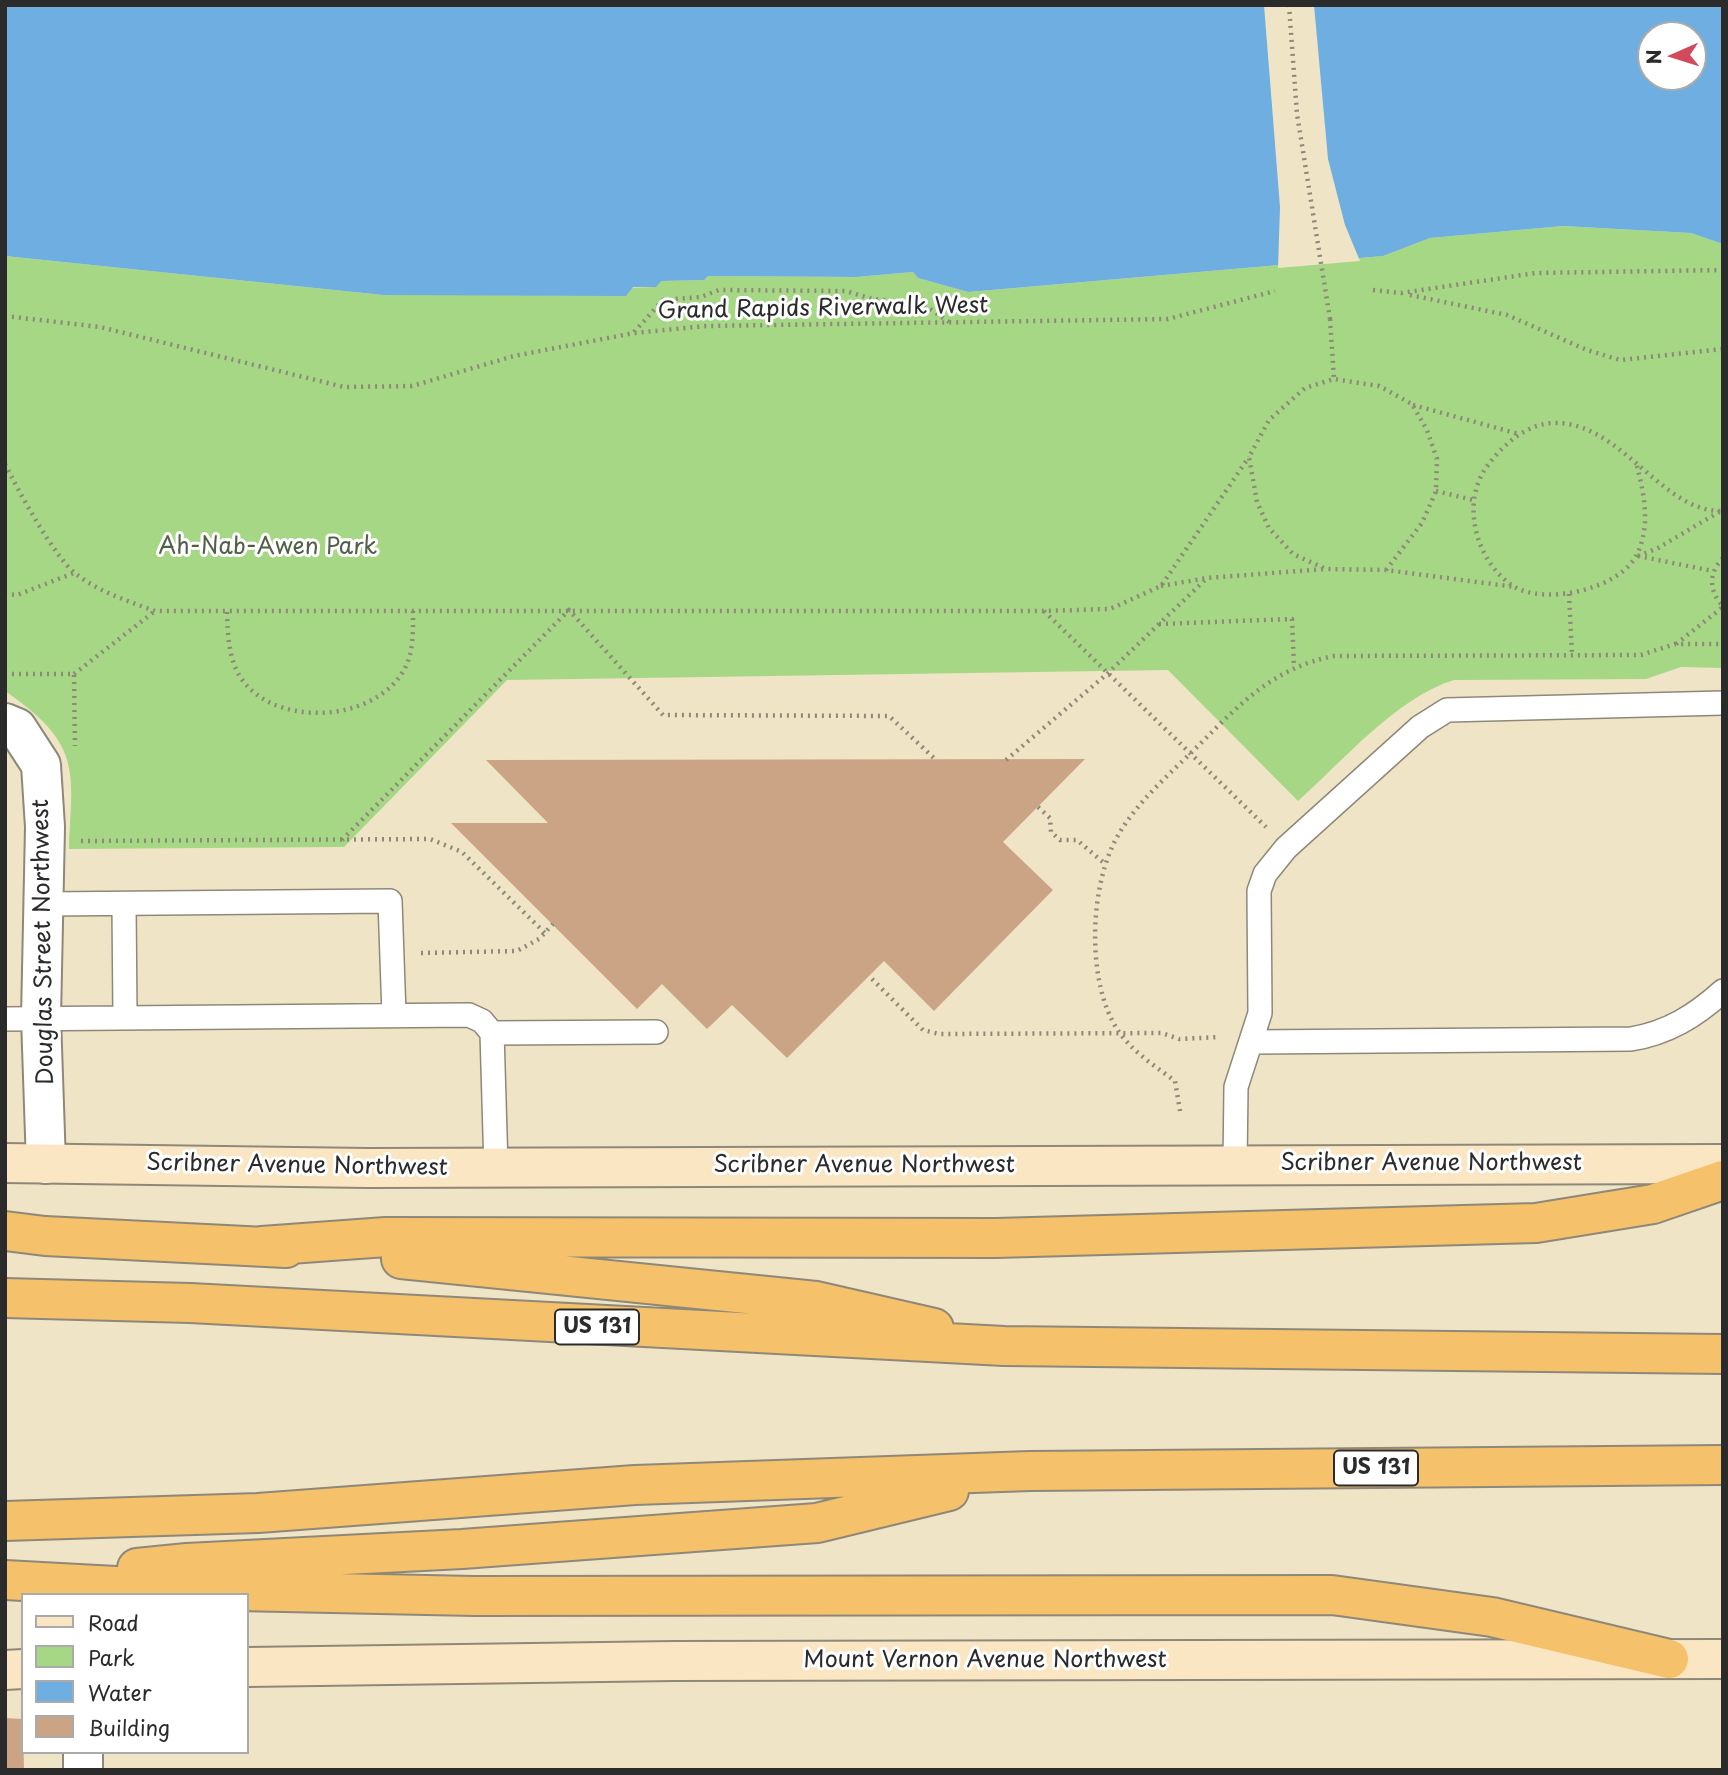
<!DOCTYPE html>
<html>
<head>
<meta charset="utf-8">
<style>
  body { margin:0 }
  #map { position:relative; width:1728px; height:1775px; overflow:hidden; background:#f0e4c7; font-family:"Playpen Sans",sans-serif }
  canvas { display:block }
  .frame { position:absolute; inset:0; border:7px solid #2b2b2b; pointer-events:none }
  .legend { position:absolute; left:21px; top:1593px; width:228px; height:161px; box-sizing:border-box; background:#fff; border:2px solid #aaa; margin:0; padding:9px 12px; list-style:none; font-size:21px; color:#2b2b2b }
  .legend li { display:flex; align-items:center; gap:14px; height:35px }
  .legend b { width:35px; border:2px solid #aaa }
  .north { position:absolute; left:1637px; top:21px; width:70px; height:70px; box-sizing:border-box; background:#fff; border:2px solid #aaa; border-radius:50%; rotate:267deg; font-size:19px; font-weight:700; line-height:28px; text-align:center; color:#2b2b2b }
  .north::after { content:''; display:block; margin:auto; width:24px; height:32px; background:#d1495b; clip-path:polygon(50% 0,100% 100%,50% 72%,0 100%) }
</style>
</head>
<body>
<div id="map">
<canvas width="1728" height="1775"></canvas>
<div class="frame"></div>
<ul class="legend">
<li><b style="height:9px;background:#fbe6c4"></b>Road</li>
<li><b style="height:19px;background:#a5d785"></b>Park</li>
<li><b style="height:19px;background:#6eaee1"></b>Water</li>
<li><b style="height:19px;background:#caa485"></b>Building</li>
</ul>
<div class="north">N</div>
</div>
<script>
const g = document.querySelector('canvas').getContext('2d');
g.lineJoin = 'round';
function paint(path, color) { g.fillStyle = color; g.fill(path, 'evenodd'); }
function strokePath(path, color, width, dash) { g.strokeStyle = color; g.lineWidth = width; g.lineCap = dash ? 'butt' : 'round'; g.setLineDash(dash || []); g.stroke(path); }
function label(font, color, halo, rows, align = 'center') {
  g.font = font + ' "Playpen Sans",sans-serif'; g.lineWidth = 6; g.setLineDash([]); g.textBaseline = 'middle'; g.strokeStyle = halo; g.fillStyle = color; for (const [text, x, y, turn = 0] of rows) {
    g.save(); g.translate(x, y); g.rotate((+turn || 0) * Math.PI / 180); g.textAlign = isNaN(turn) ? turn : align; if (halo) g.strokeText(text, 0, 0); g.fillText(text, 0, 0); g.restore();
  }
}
paint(new Path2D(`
  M 1563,226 L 1691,233 L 1723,244 L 1723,668 L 1681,667 L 1646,679 L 1454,680 C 1396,698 1344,760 1298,801 L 1168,670 L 507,680 L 344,847 L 69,849 C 69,824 74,793 69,768 C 63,733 32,710 5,691 L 5,256 L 383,295 L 655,287 L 660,281 L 703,280 L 708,276 L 856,277 L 913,272 L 918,278 L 968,292 L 1383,256 L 1430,238 Z`), '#a5d785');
paint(new Path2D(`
  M 5,5 L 1723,5 L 1723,244 L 1691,233 L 1563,226 L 1430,238 L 1383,256 L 968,292 L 918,278 L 913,272 L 856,277 L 708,276 L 704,280 L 661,281 L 656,287 L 633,287 L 626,296 L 383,295 L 5,256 ZM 1651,35 L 1693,35 L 1693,77 L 1651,77 Z`), '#6eaee1');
paint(new Path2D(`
  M 1264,5 L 1314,5 L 1328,159 L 1345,225 L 1360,261 L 1278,268 L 1280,207 Z`), '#f0e4c7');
paint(new Path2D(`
  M 1085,759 L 1003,842 L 1053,890 L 934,1011 L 884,961 L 787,1058 L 732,1005 L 707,1029 L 662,984 L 637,1009 L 451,823 L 548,823 L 486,760 Z
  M 5,1718 L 23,1719 L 24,1770 L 5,1770 Z`), '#caa485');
const lane = new Path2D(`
  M 46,904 L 390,901 L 394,1015
  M 124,904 L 125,1017
  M 5,1019 L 469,1015 L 482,1021 L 492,1033 L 496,1168
  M 492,1033 L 656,1032
  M 1252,1042 L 1631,1039 C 1668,1033 1695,1016 1723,991
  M 1235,1165 L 1236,1087 L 1260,1013 L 1259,891 L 1265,874 L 1286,848 L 1420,727 L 1447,710 L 1723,703`);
const street = new Path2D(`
  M 5,723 L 17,728 L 41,765 L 45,827 L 41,1018 L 46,1164
  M 83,1752 L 83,1770`);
const secondary = new Path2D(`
  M 5,1163 L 368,1168 L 1723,1164
  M 247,1667 L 674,1661 L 1723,1659
  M 5,1670 L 23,1669`);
const highway = new Path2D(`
  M 5,1231 L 45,1236 L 286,1248
  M 262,1246 L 386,1237 L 996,1238 L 1536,1223 L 1653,1204 L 1723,1180
  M 401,1259 L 816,1301 L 934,1328
  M 5,1298 L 190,1303 L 1004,1346 L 1723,1354
  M 5,1521 L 258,1513 L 635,1485 L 1030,1471 L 1723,1465
  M 137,1568 L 187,1563 L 462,1549 L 817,1523 L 949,1491
  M 5,1580 L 189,1590 L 474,1596 L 1332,1595 L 1492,1617 L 1669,1659`);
strokePath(lane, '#8e8879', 26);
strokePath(street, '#8e8879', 42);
strokePath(secondary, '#8e8879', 42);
strokePath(highway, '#8e8879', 42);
strokePath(new Path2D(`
  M 1373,290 L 1401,293 L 1536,273 L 1723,270
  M 1410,295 L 1507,315 L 1587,350 L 1620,360 L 1723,349
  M 5,316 L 100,327 L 344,387 L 412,386 L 514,356 L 634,333 L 706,326 L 1168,319 L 1275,291
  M 1330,319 L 1334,379
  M 634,332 L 663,300 L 701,297 L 719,290 L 846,291 L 872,299 L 921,303 L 949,322
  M 1413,405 L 1519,434
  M 5,464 C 18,490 54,557 76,574 C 99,592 128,601 155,611 L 1043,611 L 1110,609 L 1161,586 L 1249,457
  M 1637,466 C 1644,494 1651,526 1637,554 C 1621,589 1545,606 1513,586 C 1475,561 1460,501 1488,465 C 1503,445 1526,424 1553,423 C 1622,421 1661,513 1723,511
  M 1436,491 L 1473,500
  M 1638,556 L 1658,548 L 1719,512
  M 1638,556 L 1713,571
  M 1723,558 C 1708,573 1709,592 1723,606
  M 1386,570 L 1422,523 L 1436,491 L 1437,459 L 1427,430 L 1412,404 L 1379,386 L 1334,379 L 1305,388 L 1269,420 L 1249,457 L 1257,502 L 1269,528 L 1293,554 L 1326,569 L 1386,570 L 1515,587
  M 1161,586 L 1207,578 L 1325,569
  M 5,594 L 17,595 L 74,573
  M 1569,594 L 1572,655
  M 1044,611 L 1266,827
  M 227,612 C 228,634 228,655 239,675 C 271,729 376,724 405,668 C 414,651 413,629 413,610
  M 1159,624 L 1292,619 L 1294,666
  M 1676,644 L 1723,607
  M 5,674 L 74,674 L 75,746
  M 74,674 L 155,611
  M 1006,760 L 1107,674 L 1207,578
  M 1038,807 L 1050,818 L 1051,832 L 1060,840 L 1077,840 L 1104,863
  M 342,840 L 569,610 L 663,715 L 889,716 L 936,760
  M 81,841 L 430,839 L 462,852 L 545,933
  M 421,953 L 517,951 L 539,939 L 553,924
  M 872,979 L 923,1030 L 939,1034 L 1162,1033 L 1179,1039 L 1219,1037
  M 1180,1111 L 1175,1081 C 1155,1066 1134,1053 1119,1032 C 1085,983 1089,881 1120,832 C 1140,799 1172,772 1199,745 C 1241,703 1273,668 1334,656 L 1641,655 L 1675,644 L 1723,644`), '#8e8879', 4.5, [2, 5]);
strokePath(lane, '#fff', 23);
strokePath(street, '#fff', 38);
strokePath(secondary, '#fbe6c4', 38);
strokePath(highway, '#f5c16b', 38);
strokePath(new Path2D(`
  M 1289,5 L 1297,114 L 1330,319`), '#8e8879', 4.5, [2, 5]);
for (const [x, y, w] of [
  [597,1327,84],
  [1376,1468,84]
]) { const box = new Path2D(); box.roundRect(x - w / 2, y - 17.5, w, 35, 5); g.fillStyle = '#fff'; g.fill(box); strokePath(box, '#2b2b2b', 2); }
label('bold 21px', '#2b2b2b', null, [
  ["US 131",597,1327],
  ["US 131",1376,1468]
]);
label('23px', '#2b2b2b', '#fff', [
  ["Grand Rapids Riverwalk West",823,309,-1],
  ["Douglas Street Northwest",44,942,-91],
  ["Scribner Avenue Northwest",1431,1164],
  ["Scribner Avenue Northwest",297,1166,1],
  ["Scribner Avenue Northwest",864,1166],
  ["Mount Vernon Avenue Northwest",985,1661]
]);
label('23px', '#505f46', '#fff', [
  ["Ah-Nab-Awen Park",268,548]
]);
</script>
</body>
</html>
